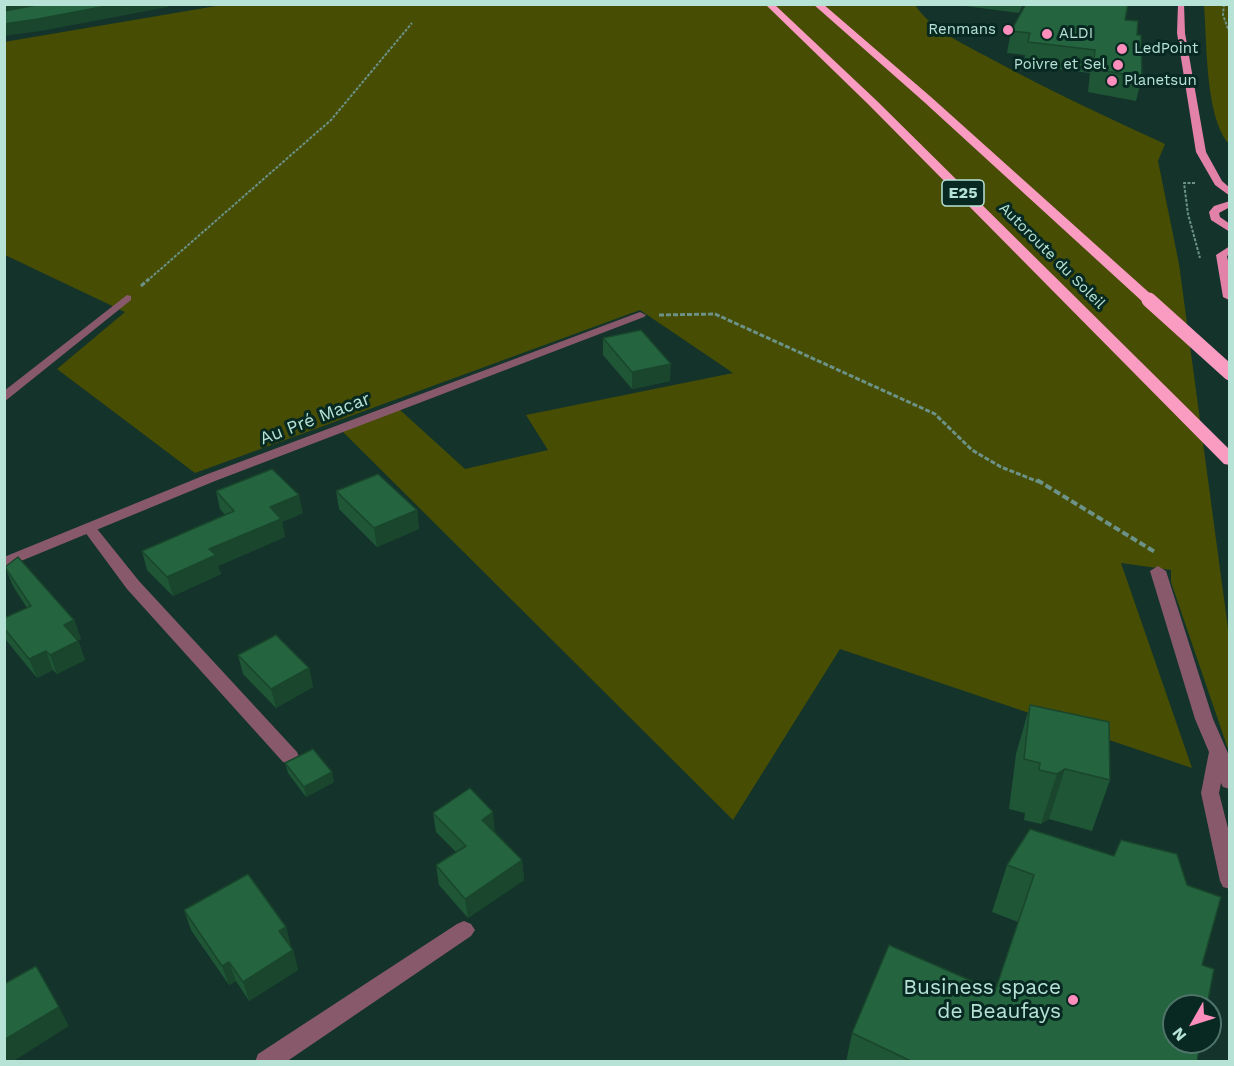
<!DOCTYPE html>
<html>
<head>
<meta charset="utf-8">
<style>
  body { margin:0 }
  #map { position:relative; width:1234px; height:1066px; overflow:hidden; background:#14332b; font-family:"Work Sans",sans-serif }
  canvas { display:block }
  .frame { position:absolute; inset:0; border:6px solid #b7e3d6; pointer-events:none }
  .north { position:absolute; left:1162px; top:994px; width:60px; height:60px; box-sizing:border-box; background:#082921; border:2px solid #4e7369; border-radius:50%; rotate:231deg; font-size:16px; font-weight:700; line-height:24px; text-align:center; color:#b7e3d6 }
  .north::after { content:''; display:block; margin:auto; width:21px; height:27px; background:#fe8ebc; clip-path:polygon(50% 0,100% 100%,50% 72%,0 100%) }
</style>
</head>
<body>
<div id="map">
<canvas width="1234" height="1066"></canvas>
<div class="frame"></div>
<div class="north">N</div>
</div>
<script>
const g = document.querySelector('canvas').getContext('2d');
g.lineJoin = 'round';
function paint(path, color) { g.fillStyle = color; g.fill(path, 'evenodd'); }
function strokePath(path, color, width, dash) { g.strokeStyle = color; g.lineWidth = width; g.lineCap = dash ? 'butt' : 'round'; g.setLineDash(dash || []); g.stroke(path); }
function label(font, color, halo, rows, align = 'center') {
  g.font = font + ' "Work Sans",sans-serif'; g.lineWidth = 6; g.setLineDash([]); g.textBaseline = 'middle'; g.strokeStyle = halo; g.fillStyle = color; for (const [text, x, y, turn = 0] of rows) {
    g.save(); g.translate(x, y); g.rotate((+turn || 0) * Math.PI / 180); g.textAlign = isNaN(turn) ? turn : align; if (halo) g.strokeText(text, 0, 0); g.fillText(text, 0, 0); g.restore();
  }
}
paint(new Path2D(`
  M 228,4 L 915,5 C 932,31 970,47 997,62 C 1052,92 1109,118 1165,144 L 1158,161 L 1179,264 L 1229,636 L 1229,752 L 1171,582 L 1171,570 L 1121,563 L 1192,768 L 840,649 L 733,820 L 342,431 L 399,409 L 465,469 L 548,450 L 526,415 L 733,373 L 640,310 L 195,473 L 57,369 L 125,312 L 5,255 L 4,42 Z
  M 1204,5 L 1229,5 L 1229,144 C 1205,117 1207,41 1204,5 Z`), '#474d03');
strokePath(new Path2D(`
  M 1224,4 L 1223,15 L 1230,34
  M 1195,183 L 1184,183 L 1188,214 L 1200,258
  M 147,281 L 331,120 L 412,23`), '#6c9287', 2, [3, 1.5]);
strokePath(new Path2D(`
  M 141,286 L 149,279
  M 659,315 L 715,314 L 935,414 L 972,450 L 1001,467 L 1039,482`), '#6c9287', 3, [5, 2]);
strokePath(new Path2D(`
  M 1037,480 L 1155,552`), '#6c9287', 4, [7, 3]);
paint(new Path2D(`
  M 89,523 L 94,525 L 139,581 L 297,752 L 299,757 L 297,762 L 290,764 L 283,762 L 127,589 L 82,528 Z
  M 464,921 L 471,924 L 475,930 L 471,936 L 286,1062 L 255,1062 L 258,1054 L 457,924 Z`), '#88596b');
paint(new Path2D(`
  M 127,295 L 131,296 L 131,300 L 4,402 L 4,391 Z
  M 640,312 L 646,315 L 644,317 L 215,481 L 4,568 L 4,557 L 205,475 Z
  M 1158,566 L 1166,571 L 1213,719 L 1230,758 L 1230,789 L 1223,787 L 1221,783 L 1219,793 L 1230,836 L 1230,889 L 1223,887 L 1220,881 L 1201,793 L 1209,752 L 1195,719 L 1150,571 Z`), '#88596b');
paint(new Path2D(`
  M 1178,4 L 1184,4 L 1185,33 L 1206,152 L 1222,181 L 1230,188 L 1230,196 L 1215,185 L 1196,152 L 1177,33 Z
  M 1230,201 L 1230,207 L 1219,213 L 1220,217 L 1230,224 L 1230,232 L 1211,220 L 1209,212 L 1214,206 Z
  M 1230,246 L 1230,254 L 1227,256 L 1230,271 L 1229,300 L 1223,297 L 1216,255 Z`), '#e382a9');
paint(new Path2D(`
  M 765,4 L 774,4 L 877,101 L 1230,450 L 1230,465 L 1224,464 L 869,105 Z
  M 813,4 L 823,4 L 931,97 L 1154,297 L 1156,300 L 1154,303 L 1144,303 L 923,101 Z`), '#fa9cc1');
strokePath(new Path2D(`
  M 1149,300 L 1230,373`), '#fa9cc1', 15);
paint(new Path2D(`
  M 950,4 L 1023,4 L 1019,13 Z
  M 1075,5 L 1125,20 L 1137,35 L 1142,77 L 1136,101 L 1088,92 L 1090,73 L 1023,65 L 1025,55 L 1007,53 L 1011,31 Z
  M 603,338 L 670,381 L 632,389 L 603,355 Z
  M 216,491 L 303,513 L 282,522 L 285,537 L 218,566 L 221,574 L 173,596 L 147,570 L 142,551 L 225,515 L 220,509 Z
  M 336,491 L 417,510 L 419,529 L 377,547 L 339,509 Z
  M 5,567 L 74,620 L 81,639 L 78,640 L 85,660 L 57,674 L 53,670 L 37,678 L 6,640 L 4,635 L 4,618 L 27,608 L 13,586 Z
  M 238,655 L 309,668 L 313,687 L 276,708 L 243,674 Z
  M 1030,705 L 1110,780 L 1092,831 L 1049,819 L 1041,824 L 1024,820 L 1025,813 L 1009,809 L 1016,754 Z
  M 285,763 L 334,782 L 306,797 L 288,773 Z
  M 433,813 L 495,832 L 522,860 L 524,880 L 468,918 L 439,885 L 436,865 L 456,852 L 436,832 Z
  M 1030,829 L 1202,965 L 1197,1062 L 846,1062 L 852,1033 L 995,991 L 1018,922 L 992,912 L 1007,865 Z
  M 184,910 L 286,927 L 291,947 L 290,947 L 293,950 L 298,970 L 249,1001 L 236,981 L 229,985 L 191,930 Z`), '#1f5636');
paint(new Path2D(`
  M 4,4 L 63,4 L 4,15 Z
  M 117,4 L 172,4 L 168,5 L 168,7 L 41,31 L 4,36 L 4,24 Z
  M 671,364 L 670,381 L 632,389 L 632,372 Z
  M 299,495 L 303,513 L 282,522 L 285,537 L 218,566 L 221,574 L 173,596 L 167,577 L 270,507 Z
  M 417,510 L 419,529 L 377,547 L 374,528 Z
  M 74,620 L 81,639 L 71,644 L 64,625 Z
  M 78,641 L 85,660 L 57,674 L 50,655 Z
  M 46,651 L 53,670 L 37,678 L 29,659 Z
  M 309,668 L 313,687 L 276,708 L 271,689 Z
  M 1065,769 L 1049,819 L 1041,824 L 1057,774 Z
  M 332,772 L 334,782 L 306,797 L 304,787 Z
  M 493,812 L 495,832 L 482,820 Z
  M 522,860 L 524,880 L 468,918 L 465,899 Z
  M 286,927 L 291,947 L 284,951 L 279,931 Z
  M 293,950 L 298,970 L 249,1001 L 243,982 Z
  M 229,962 L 236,981 L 229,985 L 222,966 Z
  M 59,1007 L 69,1026 L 12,1062 L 4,1062 L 4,1040 Z`), '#19462c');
const building = new Path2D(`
  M 42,4 L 117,4 L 38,19 L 4,24 L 4,11 Z
  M 1026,4 L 1075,5 L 1076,4 L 1128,4 L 1125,20 L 1138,21 L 1137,35 L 1141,35 L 1142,77 L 1093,69 L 1095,50 L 1028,42 L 1030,33 L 1011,31 Z
  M 641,330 L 671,364 L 632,372 L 603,338 Z
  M 272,469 L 299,495 L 270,507 L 281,519 L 209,549 L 216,555 L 167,577 L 142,551 L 234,511 L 216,491 Z
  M 378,474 L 417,510 L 374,528 L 336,491 Z
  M 18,557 L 74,620 L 64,625 L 78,641 L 50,655 L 46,651 L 29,659 L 4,628 L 4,618 L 31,606 L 5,567 Z
  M 276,635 L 309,668 L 271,689 L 238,655 Z
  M 1030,705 L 1109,722 L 1110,780 L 1065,769 L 1057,774 L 1039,770 L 1040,763 L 1024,759 Z
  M 313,749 L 332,772 L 304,787 L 285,763 Z
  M 470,788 L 493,812 L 482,820 L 522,860 L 465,899 L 436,865 L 466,846 L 433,813 Z
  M 1030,829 L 1114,856 L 1121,840 L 1177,854 L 1187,885 L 1221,897 L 1202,965 L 1214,969 L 1207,1006 L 1174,1006 L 1174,1042 L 1200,1042 L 1197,1062 L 913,1062 L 852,1033 L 889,945 L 995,991 L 1034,875 L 1007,865 Z
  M 248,874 L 286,927 L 279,931 L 293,950 L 243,982 L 229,962 L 222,966 L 184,910 Z
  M 36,966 L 59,1007 L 4,1040 L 4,984 Z`);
paint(building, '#24643f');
strokePath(building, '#19462c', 1.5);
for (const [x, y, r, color] of [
  [1008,30,6,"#fe8ebc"],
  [1047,34,6,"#fe8ebc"],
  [1122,49,6,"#fe8ebc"],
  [1118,65,6,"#fe8ebc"],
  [1112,81,6,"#fe8ebc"],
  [1073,1000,6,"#fe8ebc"]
]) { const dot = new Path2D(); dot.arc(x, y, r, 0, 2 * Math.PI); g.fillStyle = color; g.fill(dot); strokePath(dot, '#082921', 2); }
label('15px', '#b7e3d6', '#082921', [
  ["Renmans",996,30,"right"],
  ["ALDI",1059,34],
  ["LedPoint",1134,49],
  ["Poivre et Sel",1106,65,"right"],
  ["Planetsun",1124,81]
], 'left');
label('15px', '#b7e3d6', '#082921', [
  ["Autoroute du Soleil",1052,256,45]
]);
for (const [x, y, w] of [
  [963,193,42]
]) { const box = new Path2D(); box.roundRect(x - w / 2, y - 13, w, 26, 4.5); g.fillStyle = '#082921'; g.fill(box); strokePath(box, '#b7e3d6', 1.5); }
label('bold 16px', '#b7e3d6', null, [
  ["E25",963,193]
]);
label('18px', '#b7e3d6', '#082921', [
  ["Au Pré Macar",315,419,-21]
]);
label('21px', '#b7e3d6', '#082921', [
  ["Business space",1061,988],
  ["de Beaufays",1061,1012]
], 'right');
</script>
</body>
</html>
